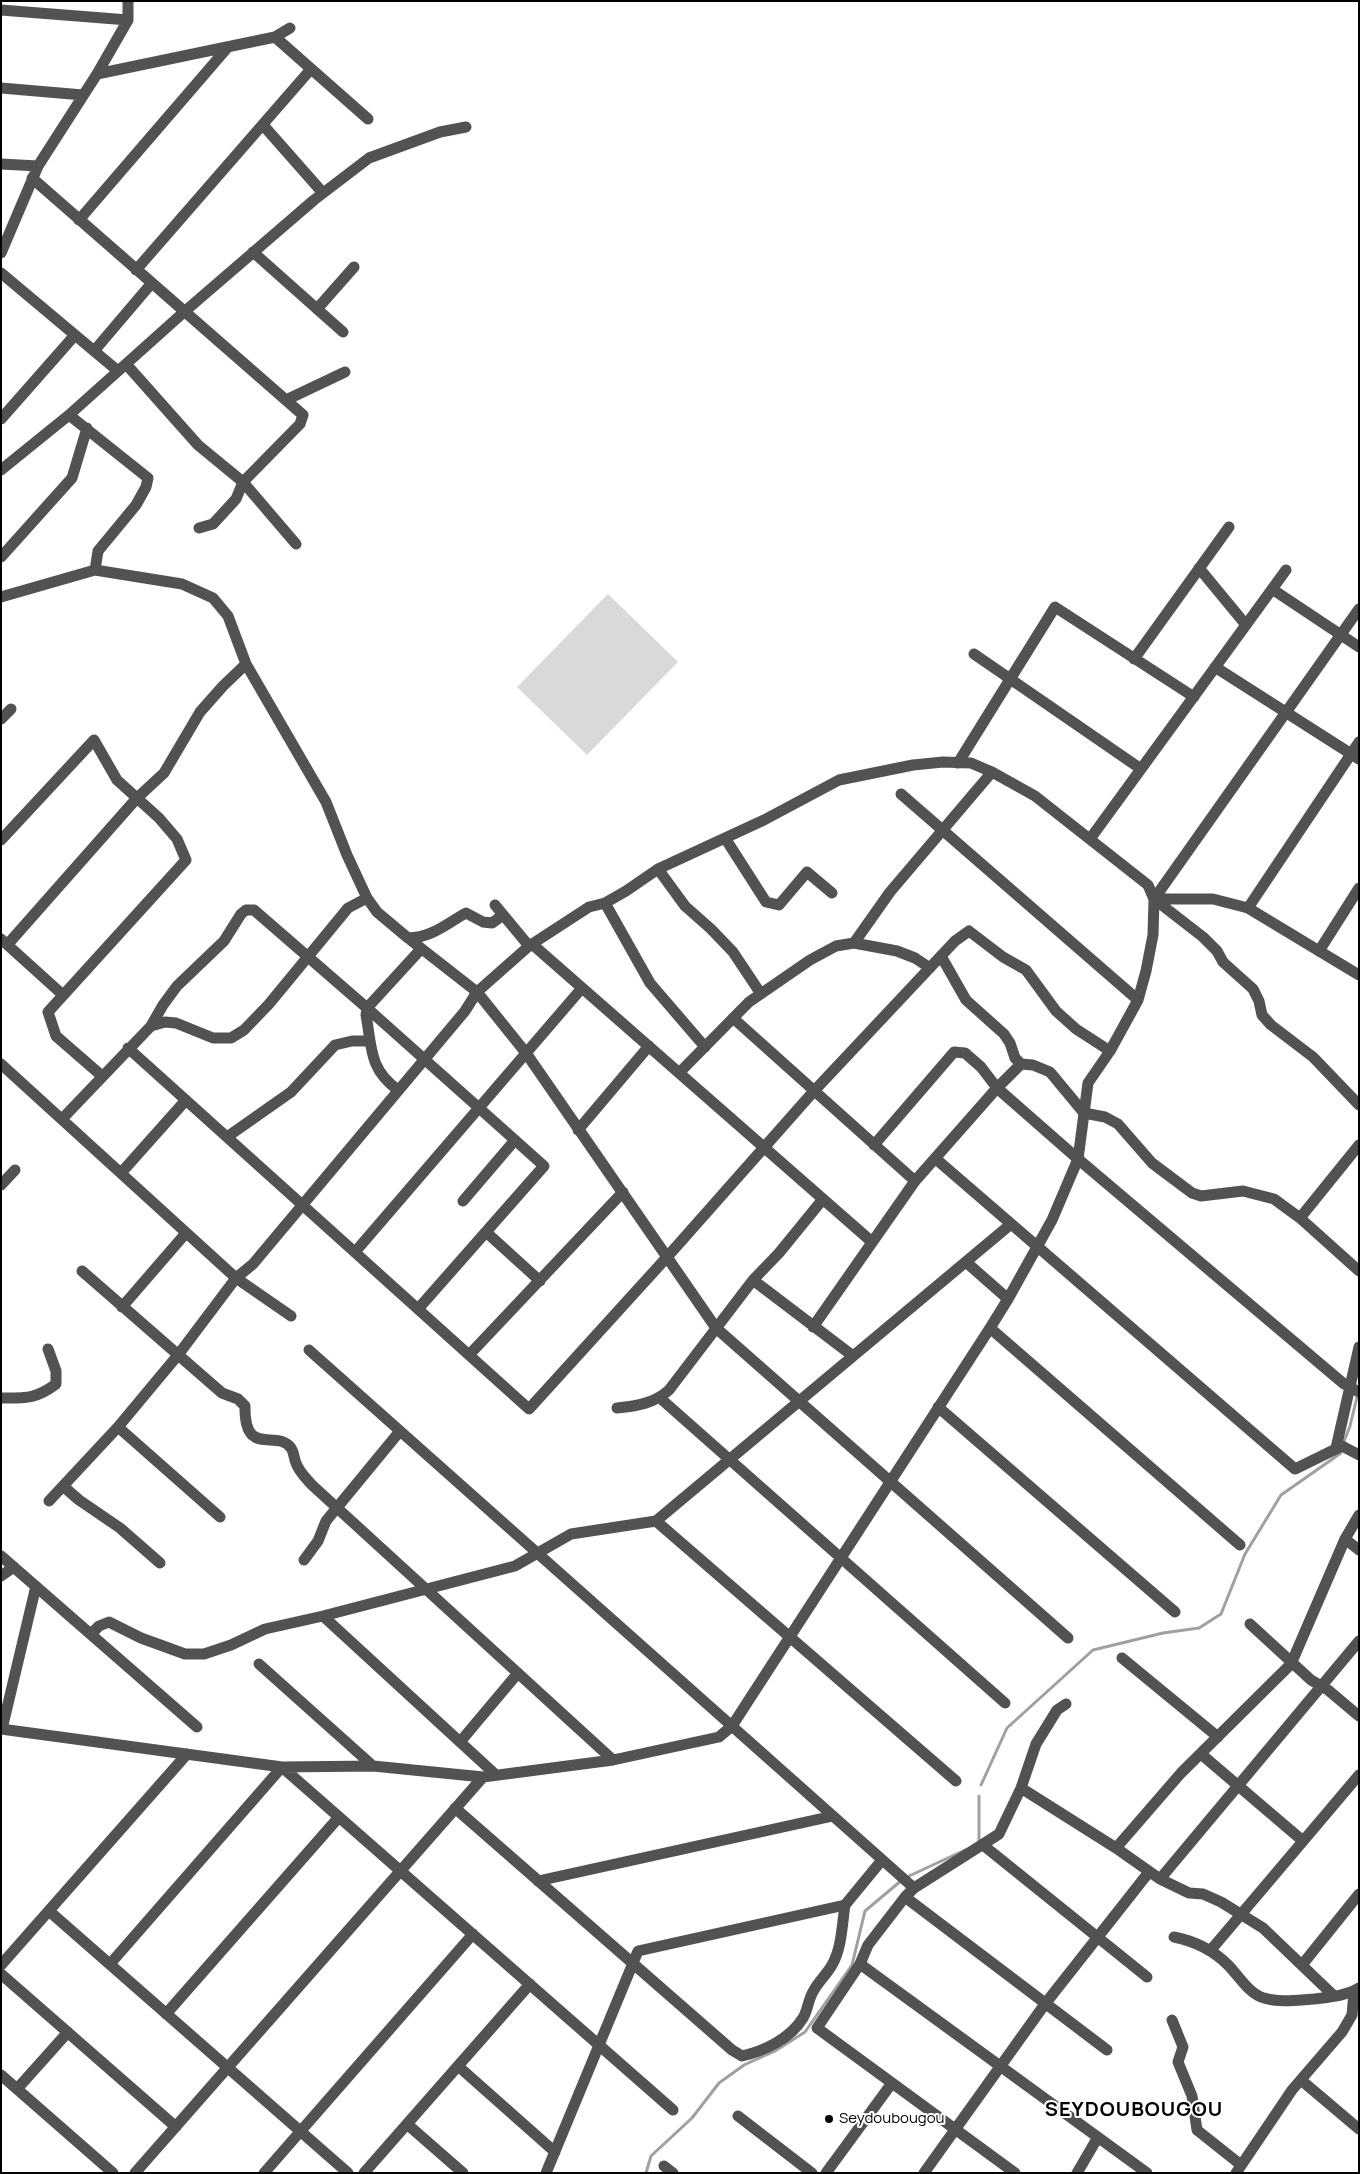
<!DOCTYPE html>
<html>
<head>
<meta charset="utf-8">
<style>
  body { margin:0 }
  #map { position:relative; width:1360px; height:2174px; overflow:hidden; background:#fff; font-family:Manrope,sans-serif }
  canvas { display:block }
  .frame { position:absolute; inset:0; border:2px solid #000; pointer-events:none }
</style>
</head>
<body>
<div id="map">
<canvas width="1360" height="2174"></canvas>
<div class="frame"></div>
</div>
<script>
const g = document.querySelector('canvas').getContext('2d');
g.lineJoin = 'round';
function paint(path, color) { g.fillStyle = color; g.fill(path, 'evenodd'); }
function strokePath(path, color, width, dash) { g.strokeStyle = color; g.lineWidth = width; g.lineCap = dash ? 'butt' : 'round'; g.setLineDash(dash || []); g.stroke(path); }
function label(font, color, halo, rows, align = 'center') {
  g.font = font + ' Manrope,sans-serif'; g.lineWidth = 4; g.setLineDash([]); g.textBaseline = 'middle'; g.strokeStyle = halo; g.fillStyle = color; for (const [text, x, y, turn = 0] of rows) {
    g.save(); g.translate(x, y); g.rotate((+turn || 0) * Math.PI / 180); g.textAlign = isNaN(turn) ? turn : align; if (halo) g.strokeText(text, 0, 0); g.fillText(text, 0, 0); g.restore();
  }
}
paint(new Path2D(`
  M 608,594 L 678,662 L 587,755 L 517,687 Z`), '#d9d9d9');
strokePath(new Path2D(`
  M 1343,1444 L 1350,1426 L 1358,1393
  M 981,1785 L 1007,1728 L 1093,1650 L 1163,1633 L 1199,1628 L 1221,1614 L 1245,1554 L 1281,1495 L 1341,1453
  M 979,1796 L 979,1843
  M 907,1877 L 965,1850
  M 646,2173 L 651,2156 L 692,2118 L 719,2083 L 744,2065 L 775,2051 L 805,2032 L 852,1965 L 865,1911 L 902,1880`), '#a0a0a0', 3);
strokePath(new Path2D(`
  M 1,10 L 128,20
  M 275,37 L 368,119
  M 97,74 L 275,37 L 290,28
  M 1,88 L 83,95
  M 263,125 L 323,193
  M 1,164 L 38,166
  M 32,178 L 303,415 L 300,424 L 243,482 L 236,499 L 213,524 L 199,528
  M 79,220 L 228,47
  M 253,252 L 343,332
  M 1,253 L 38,166 L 97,74 L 128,20 L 128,1
  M 136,270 L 311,69
  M 1,273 L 118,371
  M 317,309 L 354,267
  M 94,351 L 151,284
  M 126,364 L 198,445 L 243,482 L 296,544
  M 286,400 L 345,372
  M 69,415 L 148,478 L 146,487 L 136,505 L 98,551 L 95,570
  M 1,419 L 75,335
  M 1,470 L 69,415 L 184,312 L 314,200 L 369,158 L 440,132 L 466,127
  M 1,557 L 72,478 L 87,428
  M 1199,568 L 1246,625
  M 1272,589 L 1359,647
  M 1,597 L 95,570 L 182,584 L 213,598 L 228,616 L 246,664 L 326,802 L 347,855 L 367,898 L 377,912 L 408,938 L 477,992 L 526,1053 L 716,1328 L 1068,1638
  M 974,654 L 1141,769
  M 1134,659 L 1229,527
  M 1215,667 L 1359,759
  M 1,719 L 11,709
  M 958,763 L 1055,607 L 1194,697
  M 901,794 L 1138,1000
  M 725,838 L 766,902 L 779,905 L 807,872 L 832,893
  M 1090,839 L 1286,570
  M 1,840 L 94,740 L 117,780 L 159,818 L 177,839 L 186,860 L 48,1012 L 56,1036 L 102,1076
  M 658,869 L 685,906 L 711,929 L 733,952 L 761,994
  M 1154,899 L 1359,609
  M 1154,899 L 1203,937 L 1217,951 L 1223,962 L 1253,989 L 1259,1001 L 1262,1015 L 1271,1025 L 1313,1057 L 1359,1105
  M 1154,899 L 1213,899 L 1248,908 L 1359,975
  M 605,903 L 650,983 L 705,1047
  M 495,905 L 529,946
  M 1248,908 L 1359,742
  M 408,938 C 431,938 446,924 466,913 L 483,922 L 492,923 L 503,915
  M 1,939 L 63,995
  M 854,943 L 890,892 L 992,772
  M 8,944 L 137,798 L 164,773 L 200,712 L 223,686 L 246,664
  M 532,944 L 872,1242
  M 1319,951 L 1359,888
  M 941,956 L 966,1000 L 1004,1034 L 1010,1043 L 1015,1058 L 1021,1064 L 1033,1065 L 1050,1072 L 1084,1113 L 1105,1117 L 1118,1124 L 1152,1163 L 1192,1193 L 1201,1196 L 1243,1191 L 1274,1199 L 1300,1218 L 1359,1271
  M 733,1018 L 915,1181
  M 151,1026 L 163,1005 L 177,986 L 224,941 L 241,914 L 246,910 L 254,910 L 367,1008 L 366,1015 C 372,1048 369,1069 398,1090
  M 128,1048 L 529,1409 L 668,1256 L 814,1091 L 955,941 L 969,931 L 1003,957 L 1026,970 L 1056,1011 L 1076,1029 L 1110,1051
  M 1,1064 L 236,1278 L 291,1316
  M 679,1073 L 749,1002 L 810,960 L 836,946 L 854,943 L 897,951 L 915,958 L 930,968
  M 62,1119 L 151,1026 L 165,1022 L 176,1023 L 213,1038 L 231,1038 L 244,1030 L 269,1004 L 348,908 L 367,898
  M 578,1130 L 649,1046
  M 227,1137 L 291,1092 L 335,1045 L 352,1041 L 370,1041
  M 874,1145 L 954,1052 L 965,1053 L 981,1067 L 997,1088 L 1078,1159 L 1344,1384 L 1359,1392
  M 936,1159 L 1295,1469 L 1342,1446 L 1359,1455
  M 121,1173 L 186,1100
  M 1,1185 L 15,1170
  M 463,1201 L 515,1140
  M 1300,1218 L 1359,1145
  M 486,1232 L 540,1281
  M 355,1252 L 582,988
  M 966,1262 L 1008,1299
  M 82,1271 L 222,1393 L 238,1399 L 245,1406 C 244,1459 277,1428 291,1448 C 294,1452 294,1459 296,1463 C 299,1472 306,1478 312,1485 L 613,1760
  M 753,1280 L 853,1356
  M 122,1307 L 186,1233
  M 418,1309 L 544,1166 L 367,1008 L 421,949
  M 813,1327 L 915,1181 L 997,1088 L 1021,1064
  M 990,1328 L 1240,1545
  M 309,1350 L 914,1888
  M 469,1355 L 623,1192
  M 1,1398 C 26,1398 36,1399 56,1384 L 56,1371 L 48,1349
  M 660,1398 L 1005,1703
  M 938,1407 L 1175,1612
  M 617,1408 C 637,1406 655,1403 669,1390 L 753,1280 L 779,1253 L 823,1199
  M 118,1427 L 220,1517
  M 1336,1448 L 1359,1347
  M 63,1486 L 79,1500 L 120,1528 L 160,1563
  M 656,1521 L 956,1781
  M 1345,1539 L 1359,1550
  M 1,1556 L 197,1727
  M 304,1560 L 318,1541 L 326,1521 L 400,1431
  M 1,1576 L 14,1567
  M 323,1616 L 496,1775
  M 1250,1624 L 1311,1680 L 1328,1690 L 1359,1716
  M 91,1634 L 99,1626 L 109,1622 L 141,1638 L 185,1654 L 204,1654 L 231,1645 L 265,1629 L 323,1616 L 515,1566 L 571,1534 L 656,1521 L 1011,1224
  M 1122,1658 L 1218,1737
  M 259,1664 L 373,1766
  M 1,1729 L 282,1767 L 373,1766 L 483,1777 L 613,1760 L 719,1737 L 732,1726 L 990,1328 L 1008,1299 L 1052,1220 L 1078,1159 L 1088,1083 L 1110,1051 L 1138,1000 L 1146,971 L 1153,935 L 1154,899 L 1148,885 L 1035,796 L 992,772 L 971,763 L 943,762 L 913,765 L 839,780 L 764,820 L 658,869 L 626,891 L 605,903 L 589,907 L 529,946 L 477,992 L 465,1011 L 253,1264 L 236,1278 L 178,1355 L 118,1427 L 49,1501
  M 2,1729 L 36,1586
  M 460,1742 L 518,1673
  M 1201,1754 L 1303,1841
  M 282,1767 L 673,2110
  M 1021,1788 L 1116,1848 L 1160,1879 L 1189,1893 L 1203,1894 L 1221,1902 L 1263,1928 L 1334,1996
  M 455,1808 L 732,2050 L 742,2056 C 764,2051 790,2039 803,2018 C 808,2010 808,1999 814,1990 C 819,1981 827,1974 832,1965 C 842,1948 842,1924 845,1905
  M 983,1845 L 1147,1977
  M 1116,1848 L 1181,1773 L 1291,1664 L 1345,1539 L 1359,1515
  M 1160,1879 L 1359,1641
  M 538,1881 L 833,1816
  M 905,1897 L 1107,2050
  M 49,1911 L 348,2173
  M 1174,1937 C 1194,1941 1213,1950 1228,1965 C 1238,1975 1249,1994 1264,1998 C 1280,2003 1298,2000 1314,1999 C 1329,1997 1346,1996 1359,1988
  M 1210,1951 L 1359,1775
  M 110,1964 L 282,1767
  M 860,1964 L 1147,2173
  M 1,1965 L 187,1754
  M 1302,1965 L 1359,1894
  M 1,1974 L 176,2127
  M 166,2014 L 339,1817
  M 1172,2020 L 1183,2047 L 1178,2062 L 1192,2096 L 1197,2130 L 1241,2165
  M 458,2066 L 555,2152
  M 1,2075 L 113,2173
  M 1301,2080 L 1359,2129
  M 17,2089 L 68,2032
  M 738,2116 L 812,2173
  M 407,2124 L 463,2173
  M 664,2166 L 673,2173
  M 135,2173 L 483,1777
  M 264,2173 L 473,1934
  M 364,2173 L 530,1984
  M 546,2173 L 638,1951 L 845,1905 L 882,1860
  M 826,2173 L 892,2083
  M 924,2173 L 1045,2004 L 1149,1872
  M 1015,2173 L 817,2028 L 860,1964 L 868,1945 L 905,1897 L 914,1888 L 999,1834 L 1021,1788 L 1036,1744 L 1057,1710 L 1066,1704
  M 1077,2173 L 1098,2137
  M 1236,2173 L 1292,2090 L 1342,2032 L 1352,2015 L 1354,1992`), '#525252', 11);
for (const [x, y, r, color] of [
  [829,2119,5,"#000"]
]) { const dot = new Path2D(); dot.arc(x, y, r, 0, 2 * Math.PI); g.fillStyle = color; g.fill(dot); strokePath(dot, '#fff', 2); }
label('15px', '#000', '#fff', [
  ["Seydoubougou",839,2119]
], 'left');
g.letterSpacing = '1px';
label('bold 20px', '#000', '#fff', [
  ["SEYDOUBOUGOU",1134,2110]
]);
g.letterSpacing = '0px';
</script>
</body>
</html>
